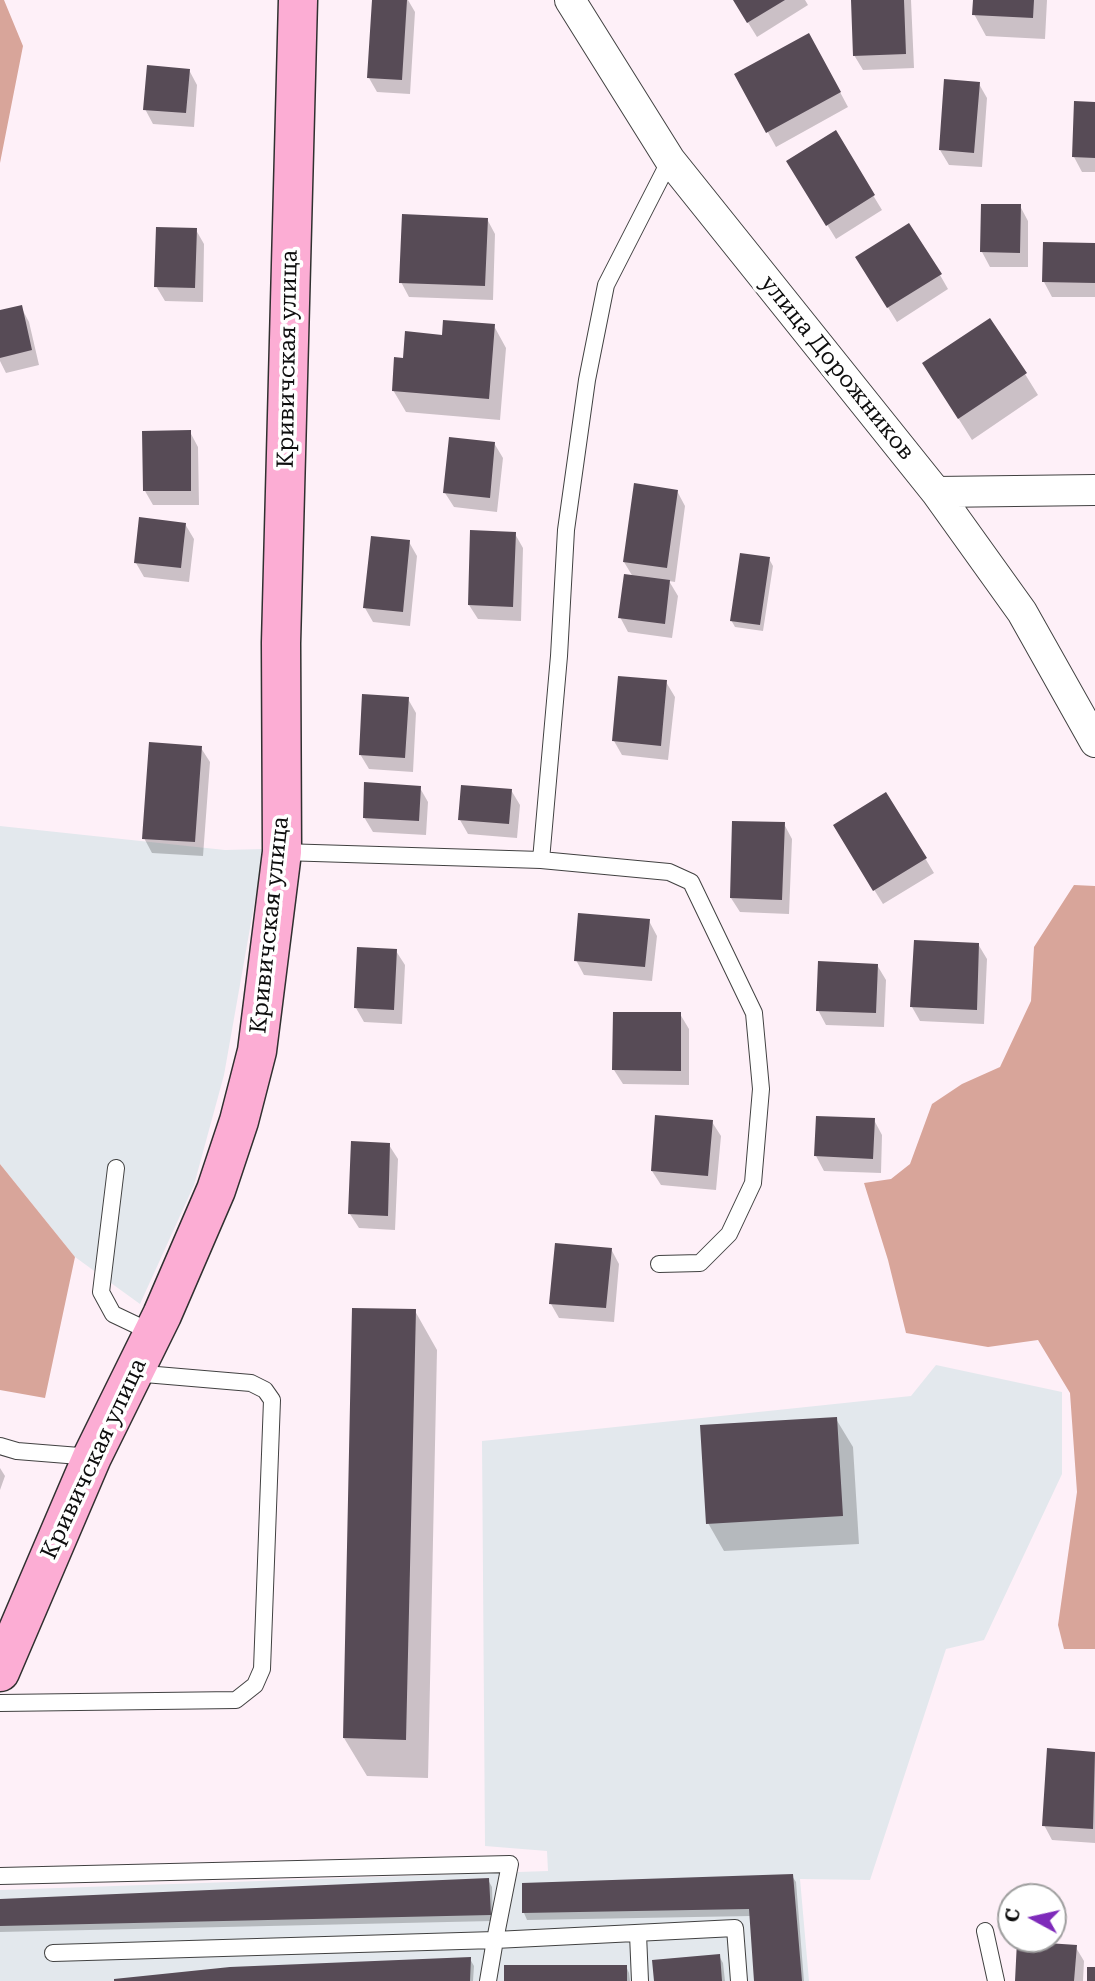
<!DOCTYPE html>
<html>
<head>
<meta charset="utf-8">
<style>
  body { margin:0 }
  #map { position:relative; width:1095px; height:1981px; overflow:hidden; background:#fef0f8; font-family:"Roboto Serif",serif }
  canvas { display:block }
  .north { position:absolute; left:997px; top:1883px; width:70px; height:70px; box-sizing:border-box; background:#fff; border:2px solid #9f9f9f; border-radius:50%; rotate:278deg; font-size:19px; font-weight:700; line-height:28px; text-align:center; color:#0e0e0e }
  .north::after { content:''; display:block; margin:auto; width:24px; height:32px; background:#7e2aba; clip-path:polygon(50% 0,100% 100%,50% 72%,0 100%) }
</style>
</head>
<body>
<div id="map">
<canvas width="1095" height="1981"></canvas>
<div class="north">С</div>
</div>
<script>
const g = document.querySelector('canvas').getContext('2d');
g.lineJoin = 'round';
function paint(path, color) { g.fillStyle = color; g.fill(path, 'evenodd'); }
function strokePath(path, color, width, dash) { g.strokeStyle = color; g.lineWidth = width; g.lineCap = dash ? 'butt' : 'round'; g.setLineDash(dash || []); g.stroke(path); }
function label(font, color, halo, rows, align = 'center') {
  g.font = font + ' "Roboto Serif",serif'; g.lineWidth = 7; g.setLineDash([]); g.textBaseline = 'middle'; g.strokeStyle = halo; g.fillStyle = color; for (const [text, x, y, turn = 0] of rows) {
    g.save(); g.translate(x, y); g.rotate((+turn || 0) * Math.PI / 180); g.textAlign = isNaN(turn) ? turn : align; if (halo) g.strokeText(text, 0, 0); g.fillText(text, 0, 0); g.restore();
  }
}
paint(new Path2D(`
  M 0,826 L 225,850 L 264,849 L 224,1075 L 194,1185 L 140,1304 L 75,1257 L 0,1164 Z
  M 936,1365 L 1062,1392 L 1062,1474 L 984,1640 L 946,1649 L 870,1880 L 800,1879 L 809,1981 L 0,1981 L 0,1890 L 548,1871 L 547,1851 L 485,1846 L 482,1441 L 911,1396 Z`), '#e3e8ed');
paint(new Path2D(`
  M 0,0 L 4,0 L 23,46 L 0,163 Z
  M 1074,885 L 1095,886 L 1095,1649 L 1064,1649 L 1058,1625 L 1077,1492 L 1070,1393 L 1038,1340 L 988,1347 L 906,1333 L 888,1260 L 864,1183 L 891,1179 L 910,1164 L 932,1104 L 962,1084 L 1000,1067 L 1031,1001 L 1034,947 Z
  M 0,1164 L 75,1257 L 45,1398 L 0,1390 Z`), '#d8a59a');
paint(new Path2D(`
  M 374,0 L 408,0 L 415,12 L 410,94 L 377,92 L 369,78 Z
  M 734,0 L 805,0 L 808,5 L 757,37 Z
  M 852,0 L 911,0 L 914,68 L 863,70 L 854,55 Z
  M 975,0 L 1047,0 L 1045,39 L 986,36 L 974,14 Z
  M 817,49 L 848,107 L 776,147 L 736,74 Z
  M 189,70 L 197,85 L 194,127 L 153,124 L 145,109 Z
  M 979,84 L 987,98 L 982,167 L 949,165 L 940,150 Z
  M 1095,103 L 1095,172 L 1082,172 L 1074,157 Z
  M 835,133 L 882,210 L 836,239 L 797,176 Z
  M 1020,206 L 1028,221 L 1028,267 L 990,267 L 982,252 Z
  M 487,219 L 495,234 L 493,300 L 409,297 L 401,282 Z
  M 196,230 L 204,244 L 203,302 L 165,301 L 156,286 Z
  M 1095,245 L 1095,297 L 1052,297 L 1044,282 Z
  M 866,272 L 940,275 L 948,289 L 897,322 Z
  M 21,307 L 29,322 L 39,365 L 6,373 L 0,361 L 0,312 Z
  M 494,326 L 506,348 L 500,420 L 406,412 L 393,390 L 405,360 L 444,337 Z
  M 924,364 L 1025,374 L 1038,395 L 972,440 Z
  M 190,432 L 198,447 L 199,505 L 153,505 L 145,491 Z
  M 494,443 L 503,458 L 497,512 L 454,507 L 445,493 Z
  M 677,491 L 685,506 L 675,582 L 669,581 L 678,596 L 672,638 L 628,632 L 620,617 L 633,577 L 624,562 Z
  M 185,524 L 194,539 L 189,582 L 144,577 L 136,563 Z
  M 515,534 L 523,548 L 521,621 L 478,619 L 469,605 Z
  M 409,542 L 417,556 L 410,626 L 373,622 L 365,608 Z
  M 769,559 L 773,566 L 763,631 L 735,627 L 731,620 Z
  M 666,682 L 675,697 L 668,760 L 622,755 L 614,741 Z
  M 408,699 L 416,713 L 413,772 L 369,769 L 360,754 Z
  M 201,748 L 210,762 L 203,856 L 152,853 L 144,838 Z
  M 420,788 L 428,802 L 426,835 L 373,832 L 364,817 Z
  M 511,790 L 520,805 L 517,838 L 468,834 L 460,820 Z
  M 784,824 L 792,839 L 789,914 L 740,912 L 731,898 Z
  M 843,840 L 925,858 L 934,873 L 883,904 Z
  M 649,921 L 657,936 L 652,981 L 584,975 L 576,960 Z
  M 978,944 L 987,959 L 984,1024 L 920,1021 L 912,1007 Z
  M 396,951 L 405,965 L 402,1024 L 364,1022 L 356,1008 Z
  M 877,965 L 886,980 L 884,1027 L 826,1025 L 818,1010 Z
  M 680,1014 L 689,1029 L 689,1085 L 623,1084 L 614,1070 Z
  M 874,1120 L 882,1135 L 881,1173 L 824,1171 L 816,1156 Z
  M 712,1122 L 721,1136 L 716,1190 L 661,1185 L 652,1171 Z
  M 389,1145 L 398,1159 L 395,1230 L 359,1228 L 350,1214 Z
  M 611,1249 L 619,1264 L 614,1322 L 559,1318 L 551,1304 Z
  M 415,1311 L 437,1350 L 428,1778 L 367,1776 L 344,1738 Z
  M 836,1419 L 853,1447 L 859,1544 L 724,1551 L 708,1523 Z
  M 0,1468 L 5,1476 L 0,1490 Z
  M 1049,1750 L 1095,1753 L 1095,1843 L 1052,1840 L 1044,1825 Z
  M 792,1876 L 796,1882 L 804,1981 L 756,1981 L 751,1916 L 527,1920 L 524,1913 L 524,1884 Z
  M 488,1880 L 492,1887 L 493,1921 L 0,1932 L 0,1901 Z
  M 1075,1946 L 1084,1961 L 1083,1981 L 1017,1981 Z
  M 719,1956 L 723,1963 L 725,1981 L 656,1981 Z
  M 470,1959 L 474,1966 L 473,1981 L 114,1981 Z
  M 626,1966 L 629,1973 L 630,1981 L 506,1981 Z`), '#0003');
paint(new Path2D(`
  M 372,0 L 407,0 L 402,80 L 367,78 Z
  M 733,0 L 785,0 L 747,23 Z
  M 851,0 L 904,0 L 906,54 L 853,56 Z
  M 973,0 L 1034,0 L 1033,18 L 972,15 Z
  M 809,33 L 841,92 L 766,133 L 734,74 Z
  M 147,65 L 190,69 L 186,113 L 143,110 Z
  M 944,79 L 980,82 L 974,153 L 939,150 Z
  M 1074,101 L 1095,102 L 1095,158 L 1072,157 Z
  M 836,130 L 875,195 L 826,226 L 786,161 Z
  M 981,204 L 1021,204 L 1020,253 L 980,252 Z
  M 402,214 L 488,218 L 485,286 L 399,283 Z
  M 909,223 L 942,274 L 887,308 L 855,257 Z
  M 156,227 L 197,228 L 195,288 L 154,287 Z
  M 1043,242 L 1095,243 L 1095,283 L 1042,282 Z
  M 22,305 L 32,350 L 0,358 L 0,310 Z
  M 990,318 L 1027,373 L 958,419 L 922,363 Z
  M 443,320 L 495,324 L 489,399 L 392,391 L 394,357 L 403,358 L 405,331 L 442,335 Z
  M 191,430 L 191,491 L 143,491 L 142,431 Z
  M 449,437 L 495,442 L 490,498 L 443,493 Z
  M 634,483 L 678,490 L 667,568 L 623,562 Z
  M 139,517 L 186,523 L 181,568 L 134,563 Z
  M 470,530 L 516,532 L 513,607 L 468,605 Z
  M 371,536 L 410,540 L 403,612 L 363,608 Z
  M 740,553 L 770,557 L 760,625 L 730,621 Z
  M 624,574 L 670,580 L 665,624 L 618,618 Z
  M 618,676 L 667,680 L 661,746 L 612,741 Z
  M 362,694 L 409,697 L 405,758 L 359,755 Z
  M 149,742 L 202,746 L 195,842 L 142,839 Z
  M 364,782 L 421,786 L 419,821 L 363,818 Z
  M 461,785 L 512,789 L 509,824 L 458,820 Z
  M 886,792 L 927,858 L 873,891 L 833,825 Z
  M 732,821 L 785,822 L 782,900 L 730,898 Z
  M 578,913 L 650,919 L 645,967 L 574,961 Z
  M 914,940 L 979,943 L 977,1010 L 910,1007 Z
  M 357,947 L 397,949 L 394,1010 L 354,1008 Z
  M 818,961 L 878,964 L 876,1013 L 816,1011 Z
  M 613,1012 L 681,1012 L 681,1071 L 612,1070 Z
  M 655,1115 L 713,1120 L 708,1176 L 651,1171 Z
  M 816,1116 L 875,1118 L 873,1159 L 814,1156 Z
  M 351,1141 L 390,1143 L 388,1216 L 348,1214 Z
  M 555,1243 L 612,1248 L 606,1308 L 549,1304 Z
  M 352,1308 L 416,1309 L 406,1740 L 343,1738 Z
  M 837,1417 L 843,1516 L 706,1524 L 700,1425 Z
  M 1047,1748 L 1095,1752 L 1093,1829 L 1042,1826 Z
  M 793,1874 L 802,1981 L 754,1981 L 749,1909 L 522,1913 L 522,1883 Z
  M 489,1878 L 491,1915 L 0,1926 L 0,1899 Z
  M 1017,1941 L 1077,1945 L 1074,1981 L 1015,1981 Z
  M 720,1954 L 722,1981 L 654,1981 L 652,1960 Z
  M 471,1957 L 470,1981 L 114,1981 L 114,1979 L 230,1967 Z
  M 504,1965 L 627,1965 L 627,1981 L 504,1981 Z
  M 1087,1967 L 1095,1967 L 1095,1981 L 1087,1981 Z`), '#574b56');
const lane = new Path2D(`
  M 282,852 L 541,860 L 669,872 L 691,882 L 754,1013 L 761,1089 L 753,1183 L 729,1234 L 700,1263 L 659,1264
  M 541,860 L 559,656 L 566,530 L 587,380 L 606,285 L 670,160
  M 116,1168 L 101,1292 L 113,1314 L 153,1333
  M 0,1446 L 17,1451 L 92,1457
  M 0,1703 L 236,1700 L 255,1685 L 262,1669 L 272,1400 L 265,1390 L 251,1383 L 133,1373
  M 0,1876 L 510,1864 L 495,1940 L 735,1928 L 739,1981
  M 985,1931 L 996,1981
  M 638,1934 L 640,1981
  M 53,1953 L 495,1940 L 488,1981`);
const street = new Path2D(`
  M 570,0 L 670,160 L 936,492 L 1022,612 L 1095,742
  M 936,492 L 1095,490`);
const secondary = new Path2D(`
  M 0,1672 L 92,1457 L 162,1315 L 216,1190 L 239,1121 L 257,1051 L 282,852 L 281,643 L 298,0`);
strokePath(lane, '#414141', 18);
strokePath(street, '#414141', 32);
strokePath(secondary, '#303030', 41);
strokePath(lane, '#fff', 16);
strokePath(street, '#fff', 30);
strokePath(secondary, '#fcadd4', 38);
label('23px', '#0e0e0e', '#fff', [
  ["Кривичская улица",288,359,-89],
  ["улица Дорожников",837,368,51],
  ["Кривичская улица",270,925,-84],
  ["Кривичская улица",94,1459,-65]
]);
</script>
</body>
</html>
